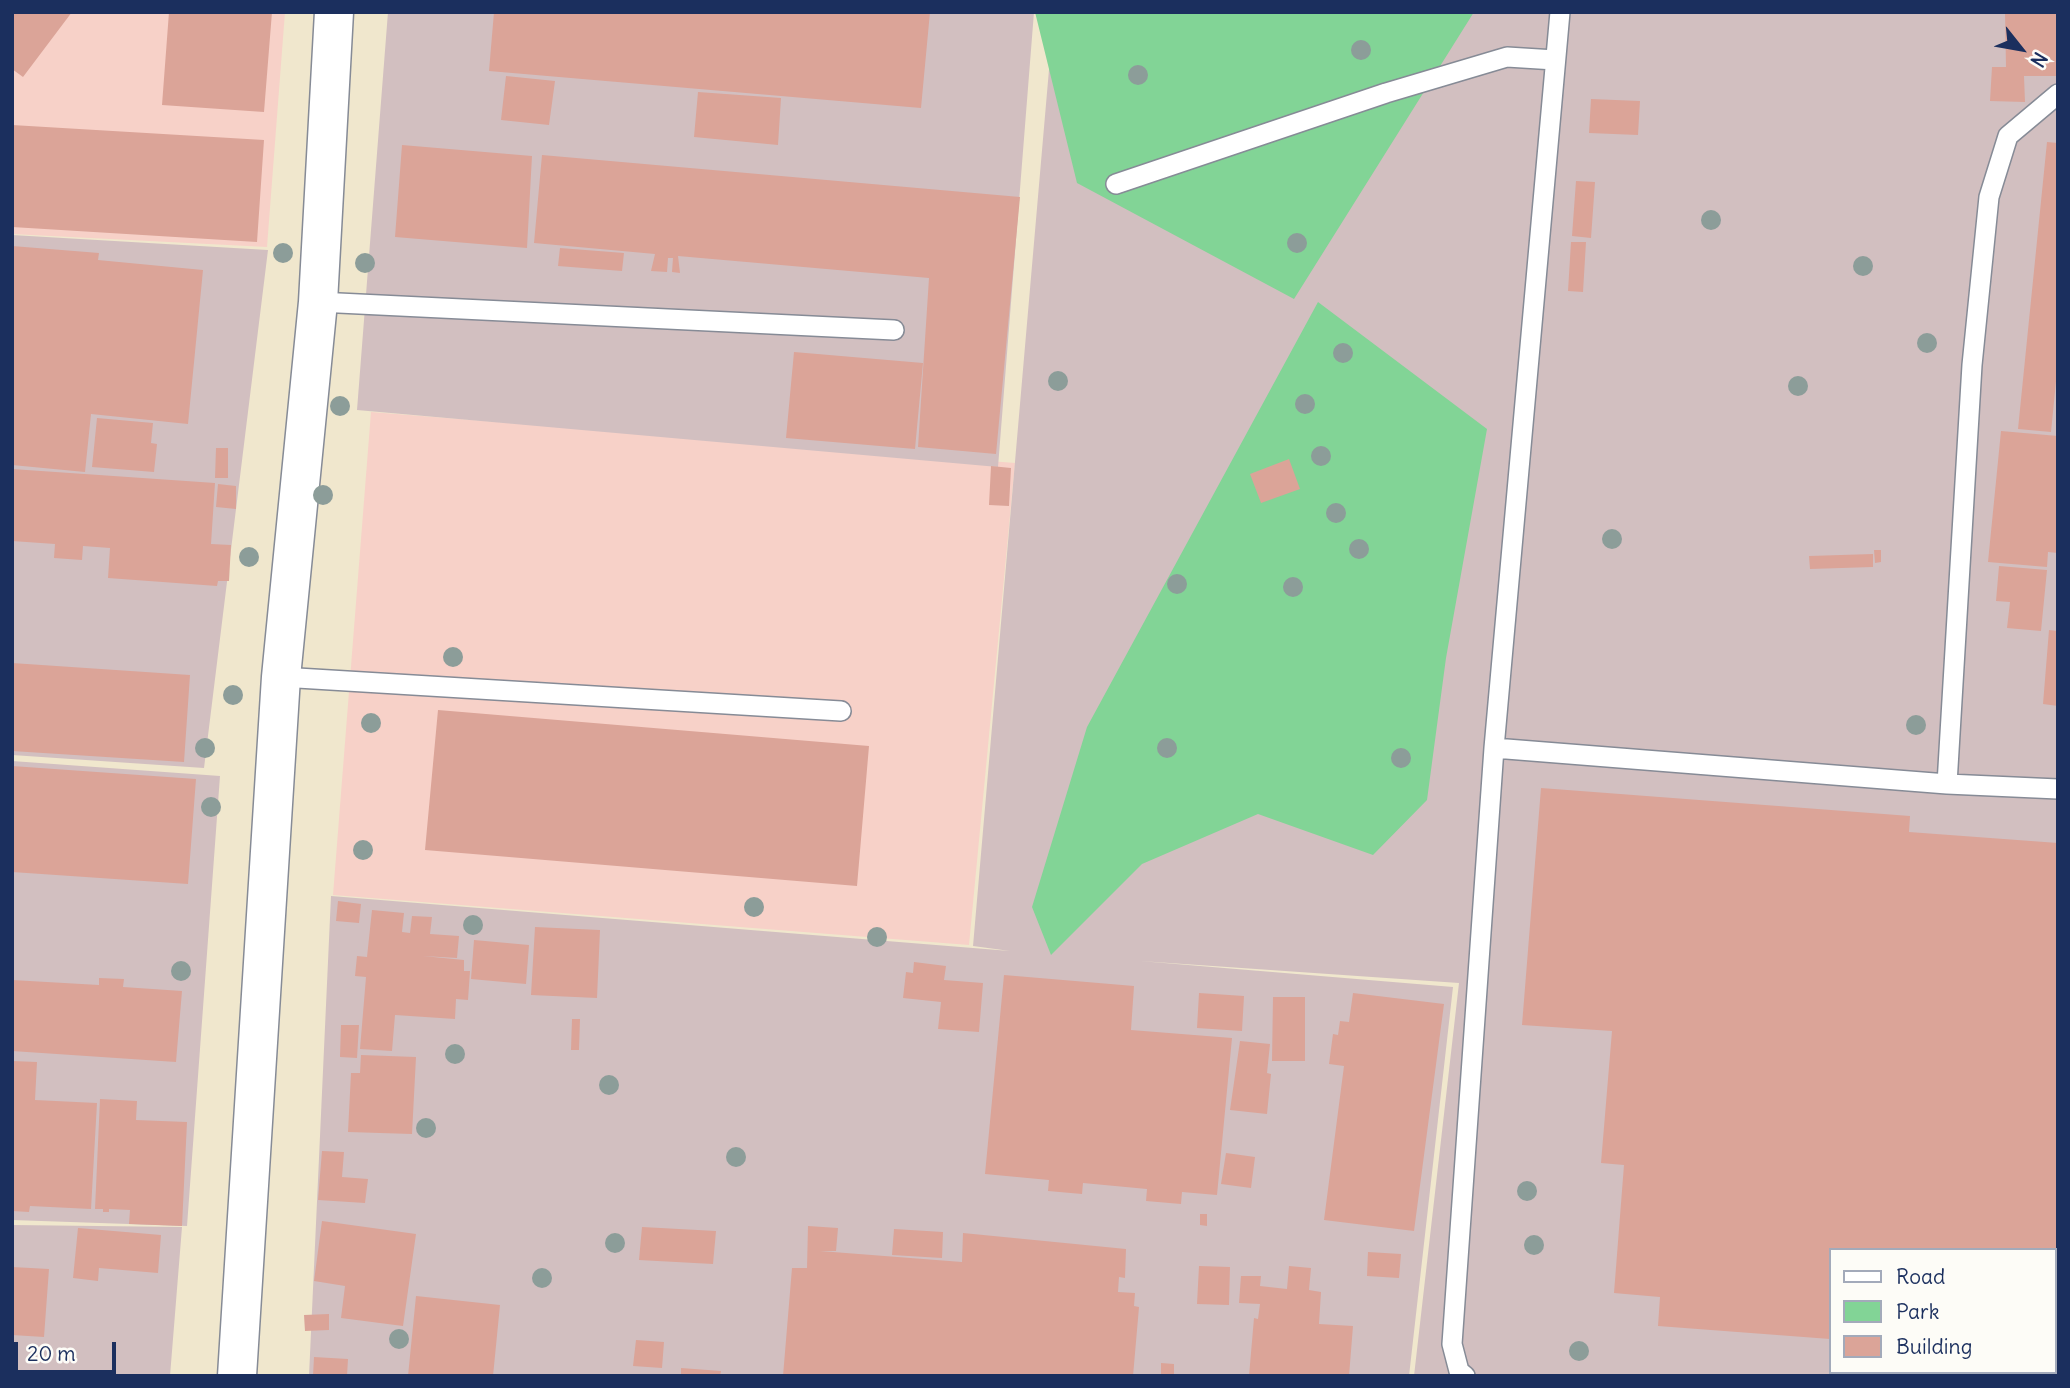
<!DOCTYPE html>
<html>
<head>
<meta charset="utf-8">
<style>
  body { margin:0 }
  #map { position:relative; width:2070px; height:1388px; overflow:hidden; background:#f0e7cd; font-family:Delius,sans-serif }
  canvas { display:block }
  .frame { position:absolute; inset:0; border:14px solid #1b2f5e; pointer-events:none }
  .legend { position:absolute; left:1829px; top:1248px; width:228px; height:126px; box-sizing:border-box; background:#fdfcf7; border:2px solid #a3aaba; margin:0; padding:9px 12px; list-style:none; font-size:21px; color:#1b2f5e }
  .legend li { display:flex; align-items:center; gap:14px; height:35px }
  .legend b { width:35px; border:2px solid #a3aaba }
  .north { position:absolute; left:1986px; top:14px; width:70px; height:70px; -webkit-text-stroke:5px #fdfcf7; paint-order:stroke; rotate:121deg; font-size:19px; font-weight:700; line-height:28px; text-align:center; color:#1b2f5e }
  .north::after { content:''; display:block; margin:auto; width:24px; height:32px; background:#1b2f5e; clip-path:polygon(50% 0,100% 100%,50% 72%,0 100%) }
  .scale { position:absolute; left:14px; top:1342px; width:102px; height:32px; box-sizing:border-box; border:4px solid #1b2f5e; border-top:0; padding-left:9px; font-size:21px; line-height:24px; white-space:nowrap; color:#1b2f5e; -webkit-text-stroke:5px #fdfcf7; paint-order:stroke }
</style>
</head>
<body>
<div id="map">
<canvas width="2070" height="1388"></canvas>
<div class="frame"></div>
<ul class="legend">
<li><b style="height:9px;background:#fff"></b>Road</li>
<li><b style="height:19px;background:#82d496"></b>Park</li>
<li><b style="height:19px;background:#dba498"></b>Building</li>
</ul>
<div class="north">N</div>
<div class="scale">20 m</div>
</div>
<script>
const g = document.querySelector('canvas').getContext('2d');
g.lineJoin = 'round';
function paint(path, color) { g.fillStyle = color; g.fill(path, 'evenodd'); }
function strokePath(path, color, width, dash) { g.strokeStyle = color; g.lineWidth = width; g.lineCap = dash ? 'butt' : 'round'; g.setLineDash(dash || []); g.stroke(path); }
paint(new Path2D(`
  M 12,12 L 285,12 L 267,247 L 12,234 Z
  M 371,412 L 1015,463 L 969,945 L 333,895 Z`), '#f7d1c8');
paint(new Path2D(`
  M 388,12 L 1034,12 L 998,467 L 357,410 Z
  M 1054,12 L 2058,12 L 2058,1376 L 1414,1376 L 1459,983 L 1140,961 L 1453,987 L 1409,1376 L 309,1376 L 331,896 L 1010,951 L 973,946 ZM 1830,1250 L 2054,1250 L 2054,1372 L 1830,1372 Z
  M 12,235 L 268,250 L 204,768 L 12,755 Z
  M 12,761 L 220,776 L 187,1226 L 12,1220 Z
  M 12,1225 L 182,1227 L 170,1376 L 12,1376 Z`), '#d2bfc0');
paint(new Path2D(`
  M 1035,12 L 1474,12 L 1294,299 L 1077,183 Z
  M 1318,302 L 1487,429 L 1446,658 L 1427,800 L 1373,855 L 1258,814 L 1142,864 L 1051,955 L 1032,907 L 1087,727 Z`), '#82d496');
paint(new Path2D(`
  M 12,12 L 72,12 L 23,77 L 12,69 Z
  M 169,12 L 272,12 L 264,112 L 162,105 Z
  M 494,12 L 930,12 L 921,108 L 489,71 Z
  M 2005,12 L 2058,12 L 2057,76 L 2024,76 L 2025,102 L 1990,101 L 1992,67 L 2006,67 Z
  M 506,76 L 555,81 L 549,125 L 501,120 Z
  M 698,92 L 781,98 L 778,145 L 694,137 Z
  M 1591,99 L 1640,101 L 1638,135 L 1589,133 Z
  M 12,125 L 264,140 L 257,242 L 12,227 Z
  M 2047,142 L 2058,143 L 2058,361 L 2051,432 L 2018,429 Z
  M 402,145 L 532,156 L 527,248 L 395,237 Z
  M 542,155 L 1020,197 L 996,454 L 918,447 L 929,278 L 678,256 L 680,273 L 672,272 L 673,258 L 668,258 L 667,272 L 651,271 L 655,254 L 534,243 Z
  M 1576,181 L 1595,182 L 1591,238 L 1572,236 Z
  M 1571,242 L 1586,242 L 1583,292 L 1568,291 Z
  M 12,246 L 99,253 L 98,260 L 203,270 L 188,424 L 91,414 L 85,472 L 12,465 Z
  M 560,248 L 624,253 L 622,271 L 558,266 Z
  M 794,352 L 923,363 L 915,449 L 786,438 Z
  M 97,418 L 153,423 L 151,443 L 157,444 L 154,472 L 92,467 Z
  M 2001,431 L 2058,436 L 2058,553 L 2048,552 L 2047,567 L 1988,562 Z
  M 216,448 L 228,448 L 228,478 L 215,478 Z
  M 1289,459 L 1300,489 L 1261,503 L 1250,474 Z
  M 991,466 L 1011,468 L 1009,506 L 989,505 Z
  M 12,469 L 215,483 L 211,544 L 231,545 L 229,581 L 218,581 L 217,586 L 108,578 L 110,548 L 83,546 L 82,560 L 54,558 L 55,544 L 12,541 Z
  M 218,484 L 236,486 L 236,509 L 216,507 Z
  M 1874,550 L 1881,550 L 1881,562 L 1875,563 Z
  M 1873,554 L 1873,567 L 1810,569 L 1809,556 Z
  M 1999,566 L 2047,570 L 2041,631 L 2007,628 L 2010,602 L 1996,601 Z
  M 2049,630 L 2058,631 L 2058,706 L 2043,704 Z
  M 12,663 L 190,675 L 184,762 L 12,751 Z
  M 438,710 L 869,746 L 857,886 L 425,850 Z
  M 12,766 L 196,779 L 188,884 L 12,872 Z
  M 1541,788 L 1910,816 L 1909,832 L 2058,843 L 2058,1376 L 1970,1376 L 1970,1372 L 2054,1372 L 2054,1250 L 1830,1250 L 1830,1339 L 1658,1326 L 1660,1297 L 1614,1293 L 1624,1165 L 1601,1163 L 1612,1031 L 1522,1025 Z
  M 338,901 L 361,904 L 359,923 L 336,921 Z
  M 372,910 L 404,913 L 402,932 L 410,933 L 412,916 L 432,917 L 430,934 L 459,936 L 457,958 L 423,956 L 464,960 L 464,971 L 470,971 L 468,1000 L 456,999 L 455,1019 L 395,1015 L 392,1051 L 360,1049 L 366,977 L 355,976 L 357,956 L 367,957 Z
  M 535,927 L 600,930 L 597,998 L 531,995 Z
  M 474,940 L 529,945 L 526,984 L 471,979 Z
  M 914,962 L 946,966 L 944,980 L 983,983 L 979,1032 L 938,1029 L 941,1002 L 903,998 L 906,972 L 913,973 Z
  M 1004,975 L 1134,986 L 1131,1030 L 1232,1038 L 1217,1195 L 1182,1192 L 1181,1204 L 1146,1201 L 1147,1189 L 1083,1183 L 1082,1194 L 1048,1191 L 1049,1180 L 985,1174 Z
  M 99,978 L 124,979 L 123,987 L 182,991 L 176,1062 L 12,1051 L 12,980 L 99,985 Z
  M 1199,993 L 1244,996 L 1242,1031 L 1197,1028 Z
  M 1353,993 L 1444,1004 L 1414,1231 L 1324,1220 L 1344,1066 L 1329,1064 L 1333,1034 L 1338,1035 L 1340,1021 L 1349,1022 Z
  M 1273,997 L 1305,997 L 1305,1061 L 1272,1061 Z
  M 572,1019 L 580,1019 L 579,1050 L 571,1050 Z
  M 341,1025 L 359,1025 L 357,1058 L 340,1057 Z
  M 1240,1041 L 1270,1044 L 1267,1073 L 1271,1074 L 1267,1114 L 1230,1110 Z
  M 361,1055 L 416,1057 L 412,1134 L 348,1132 L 351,1073 L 360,1073 Z
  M 12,1061 L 37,1062 L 35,1100 L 97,1103 L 91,1209 L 30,1206 L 29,1212 L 12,1211 Z
  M 100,1099 L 137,1101 L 136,1120 L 187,1122 L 182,1226 L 129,1224 L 130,1210 L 109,1209 L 109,1212 L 103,1212 L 103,1209 L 95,1209 Z
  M 322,1151 L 344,1152 L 342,1177 L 368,1179 L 365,1203 L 318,1200 Z
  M 1226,1153 L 1255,1157 L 1251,1188 L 1221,1184 Z
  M 1200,1214 L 1207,1214 L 1207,1226 L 1200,1225 Z
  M 322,1221 L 416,1234 L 403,1326 L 341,1318 L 345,1286 L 314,1281 Z
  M 808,1226 L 838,1228 L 836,1251 L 820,1251 L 962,1262 L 963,1233 L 1126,1249 L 1125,1278 L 1119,1277 L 1118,1292 L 1135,1293 L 1134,1306 L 1139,1307 L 1133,1376 L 783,1376 L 792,1268 L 807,1268 Z
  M 642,1227 L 716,1231 L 713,1264 L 639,1260 Z
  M 78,1228 L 161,1235 L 158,1273 L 99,1268 L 98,1281 L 73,1278 Z
  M 894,1229 L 943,1232 L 942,1258 L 892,1255 Z
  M 1368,1252 L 1401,1254 L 1399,1278 L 1367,1276 Z
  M 1199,1266 L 1230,1267 L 1229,1305 L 1197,1304 Z
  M 1289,1266 L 1311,1268 L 1309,1290 L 1321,1292 L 1319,1324 L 1353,1326 L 1349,1376 L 1249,1376 L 1254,1318 L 1258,1319 L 1260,1304 L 1239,1303 L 1241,1276 L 1261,1276 L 1260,1286 L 1287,1289 Z
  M 12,1267 L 49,1269 L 44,1337 L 12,1335 Z
  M 416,1296 L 500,1305 L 493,1376 L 408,1376 Z
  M 329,1314 L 329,1330 L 305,1331 L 304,1315 Z
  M 636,1340 L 664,1342 L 662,1368 L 633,1366 Z
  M 314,1357 L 348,1359 L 347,1376 L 313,1376 Z
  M 1161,1363 L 1174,1364 L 1174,1376 L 1161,1376 Z
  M 681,1368 L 721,1371 L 720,1376 L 681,1376 Z
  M 1928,1372 L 1964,1372 L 1964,1376 L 1928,1376 Z`), '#dba498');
const lane = new Path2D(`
  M 1116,184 L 1386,93 L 1507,57 L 1555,60
  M 318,302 L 894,330
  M 281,677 L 841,711
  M 1494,748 L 1947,784 L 2058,789
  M 1947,784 L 1972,365 L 1989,197 L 2008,136 L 2058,94
  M 1465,1376 L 1459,1371 L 1452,1344 L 1494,748 L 1560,12`);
const street = new Path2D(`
  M 237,1376 L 281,677 L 318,302 L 334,12`);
strokePath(lane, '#868b96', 22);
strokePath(street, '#868b96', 41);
strokePath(lane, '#fff', 19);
strokePath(street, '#fff', 38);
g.fillStyle = '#8c9d99';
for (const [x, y] of [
  [1361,50],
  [1138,75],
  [1711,220],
  [1297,243],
  [283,253],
  [365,263],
  [1863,266],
  [1927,343],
  [1343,353],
  [1058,381],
  [1798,386],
  [1305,404],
  [340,406],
  [1321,456],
  [323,495],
  [1336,513],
  [1612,539],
  [1359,549],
  [249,557],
  [1177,584],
  [1293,587],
  [453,657],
  [233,695],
  [371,723],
  [1916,725],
  [205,748],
  [1167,748],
  [1401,758],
  [211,807],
  [363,850],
  [754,907],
  [473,925],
  [877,937],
  [181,971],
  [455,1054],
  [609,1085],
  [426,1128],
  [736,1157],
  [1527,1191],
  [615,1243],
  [1534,1245],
  [542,1278],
  [399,1339],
  [1579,1351]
]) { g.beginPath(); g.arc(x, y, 10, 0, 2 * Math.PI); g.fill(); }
</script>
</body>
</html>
